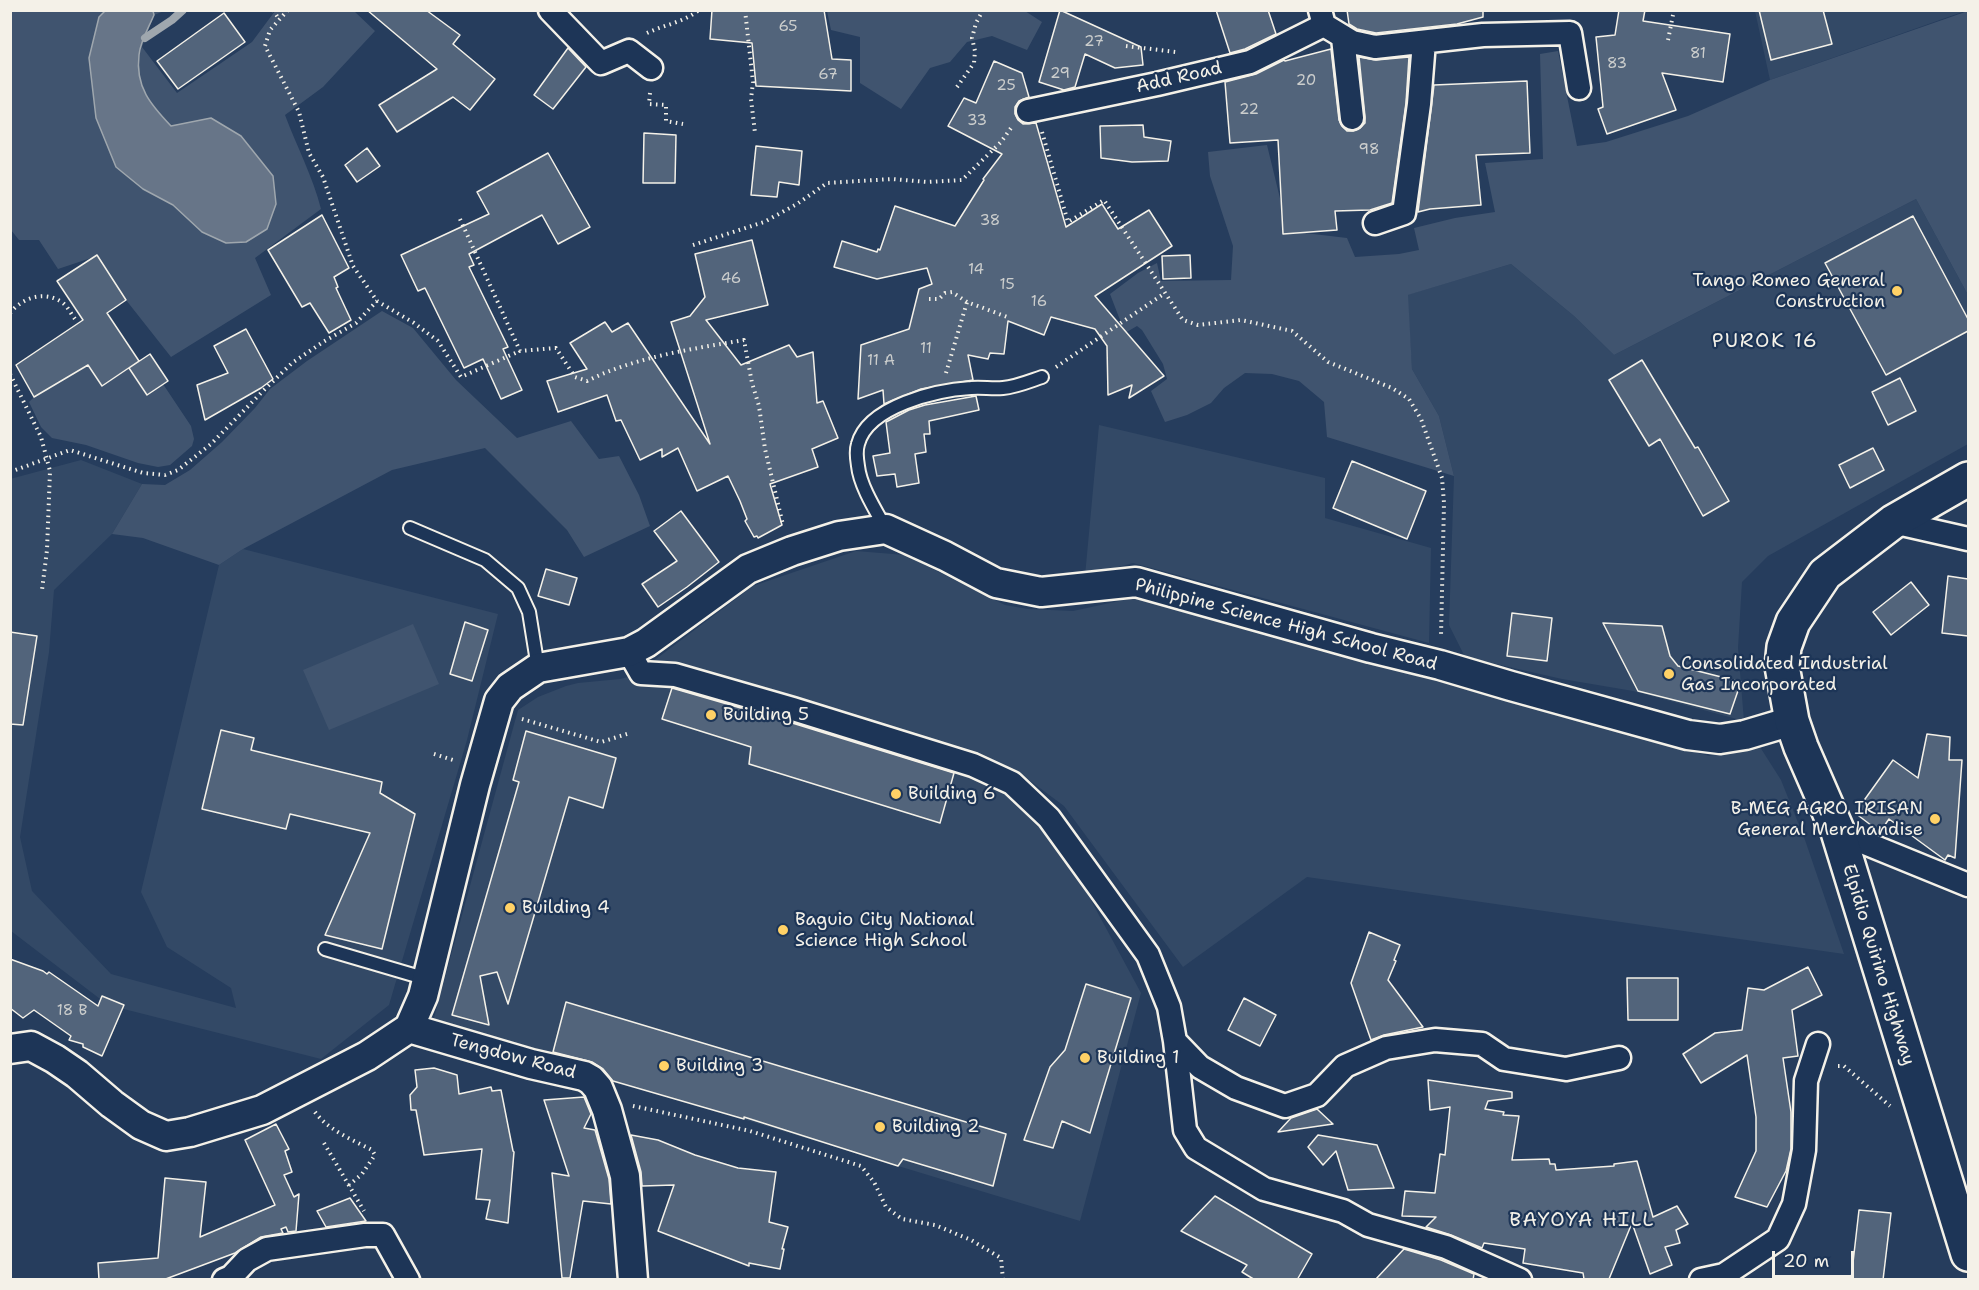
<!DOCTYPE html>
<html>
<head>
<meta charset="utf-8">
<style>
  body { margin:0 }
  #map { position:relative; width:1979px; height:1290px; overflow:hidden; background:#263d5d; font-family:"Shantell Sans",sans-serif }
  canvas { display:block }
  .frame { position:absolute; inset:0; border:12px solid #f4f1e8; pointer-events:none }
  .scale { position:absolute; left:1772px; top:1251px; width:82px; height:27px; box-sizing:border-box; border:3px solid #f4f1e8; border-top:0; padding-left:8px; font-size:18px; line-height:21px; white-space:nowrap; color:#f4f1e8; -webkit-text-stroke:4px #1d3557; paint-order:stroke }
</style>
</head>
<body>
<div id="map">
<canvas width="1979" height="1290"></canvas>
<div class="frame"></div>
<div class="scale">20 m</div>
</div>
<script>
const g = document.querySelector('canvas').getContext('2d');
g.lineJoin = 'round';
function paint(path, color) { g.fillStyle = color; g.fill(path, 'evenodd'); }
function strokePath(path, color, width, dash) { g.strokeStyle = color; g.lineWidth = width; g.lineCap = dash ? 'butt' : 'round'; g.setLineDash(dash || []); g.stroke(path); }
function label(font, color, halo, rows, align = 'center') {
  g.font = font + ' "Shantell Sans",sans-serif'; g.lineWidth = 4.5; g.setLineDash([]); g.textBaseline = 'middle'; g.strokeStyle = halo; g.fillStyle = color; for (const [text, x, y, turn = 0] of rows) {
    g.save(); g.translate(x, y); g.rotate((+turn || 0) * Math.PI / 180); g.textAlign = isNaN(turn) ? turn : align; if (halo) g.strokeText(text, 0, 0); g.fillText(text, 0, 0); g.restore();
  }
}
paint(new Path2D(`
  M 1968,10 L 1770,80 L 1755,11 Z
  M 1916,199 L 1968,295 L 1968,444 L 1768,556 L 1742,582 L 1738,648 L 1744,721 L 1633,691 L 1562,679 L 1465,657 L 1449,625 L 1454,476 L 1439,416 L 1412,369 L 1407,295 L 1511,264 L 1574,316 L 1614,355 Z
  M 1099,425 L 1325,478 L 1325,518 L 1431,548 L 1429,643 L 1133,563 L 1085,576 Z
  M 81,460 L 142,484 L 112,534 L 54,590 L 49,652 L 20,837 L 32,891 L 111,974 L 236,1008 L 231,988 L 167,947 L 141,892 L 219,565 L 243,549 L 498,614 L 467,740 L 389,1005 L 321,1059 L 108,1005 L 11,931 L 10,479 Z
  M 856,551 L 905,555 L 1005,605 L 1028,609 L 1073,611 L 1133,598 L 1709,756 L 1760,747 L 1781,780 L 1805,840 L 1844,954 L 1307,877 L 1183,967 L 1064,806 L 1017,771 L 969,749 L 652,662 L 753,586 Z
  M 636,675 L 957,761 L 1023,804 L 1073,867 L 1141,993 L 1080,1221 L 432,1025 L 518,710 L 538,697 L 566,686 L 578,683 L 620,679 Z`), '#334966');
paint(new Path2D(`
  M 11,11 L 164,11 L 154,15 L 142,47 L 177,93 L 252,42 L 275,11 L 354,11 L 375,31 L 323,87 L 285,115 C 297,147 313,177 321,209 L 255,258 L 271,295 L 171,357 L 126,300 L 97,256 L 58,269 L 39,240 L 19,240 L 11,230 Z
  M 827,11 L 1025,11 L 1042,22 L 1027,50 L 992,36 L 967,42 L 950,62 L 930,68 L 901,109 L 860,83 L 860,37 L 831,30 Z
  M 1968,11 L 1968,295 L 1916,199 L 1614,355 L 1574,316 L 1511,264 L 1408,295 L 1412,369 L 1439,416 L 1454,476 L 1327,437 L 1324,402 L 1299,381 L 1272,374 L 1245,373 L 1224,388 L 1211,403 L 1187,415 L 1165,422 L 1151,391 L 1167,379 L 1163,364 L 1142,330 L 1137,326 L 1125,333 L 1110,294 L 1138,273 L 1157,263 L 1161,281 L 1231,280 L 1233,246 L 1210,176 L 1208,152 L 1267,145 L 1288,231 L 1347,238 L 1355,257 L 1399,254 L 1419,250 L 1414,228 L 1455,218 L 1495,212 L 1485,163 L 1543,159 L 1540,54 L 1558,51 L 1577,146 L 1606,142 L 1688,116 L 1770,80 Z
  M 382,311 L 413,328 L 456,380 L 517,438 L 571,421 L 599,459 L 619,456 L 639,495 L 650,526 L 584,557 L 567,530 L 485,448 L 392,470 L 243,549 L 219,565 L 143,538 L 112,534 L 142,484 L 165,485 L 190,470 L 222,442 L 255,408 L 270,389 L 307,361 Z
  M 83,358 L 102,386 L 129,368 L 163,384 L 191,426 L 194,439 L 192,446 L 170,465 L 158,467 L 138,463 L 86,445 L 52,438 L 41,427 L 29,402 L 34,397 L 70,376 Z
  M 413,624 L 439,684 L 329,730 L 303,670 Z`), '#40546f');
const water = new Path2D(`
  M 106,10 L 153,11 L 154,15 C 149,27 140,42 139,55 C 135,87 151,105 171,126 L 211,118 L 241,136 L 273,176 L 276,204 L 267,229 L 246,242 L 226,243 L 202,232 L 173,205 L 143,189 L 116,167 L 96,118 L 89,58 L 99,17 Z`);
paint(water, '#677588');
strokePath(water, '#9fa7ae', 1.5);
strokePath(new Path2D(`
  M 145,38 L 172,20 L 183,10`), '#9fa7ae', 8);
const building = new Path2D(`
  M 367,10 L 426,10 L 460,35 L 453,44 L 495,79 L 470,110 L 453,97 L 397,132 L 379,105 L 437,69 Z
  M 712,10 L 824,10 L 832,59 L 851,60 L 851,91 L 756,86 L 752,43 L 710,39 Z
  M 1060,10 L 1141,47 L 1143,65 L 1115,68 L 1085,54 L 1075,87 L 1064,90 L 1039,82 Z
  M 1216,10 L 1268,10 L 1276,34 L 1245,49 L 1230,53 Z
  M 1347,10 L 1483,10 L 1483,17 L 1457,24 L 1376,33 L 1357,29 L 1349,24 Z
  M 1619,10 L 1645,10 L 1643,21 L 1730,34 L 1723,82 L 1662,73 L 1676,110 L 1607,134 L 1598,109 L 1603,107 L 1596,37 L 1615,35 Z
  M 1759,10 L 1823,10 L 1832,44 L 1771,60 Z
  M 224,13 L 245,42 L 178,89 L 157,61 Z
  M 568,48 L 586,67 L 553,109 L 534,95 Z
  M 1331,49 L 1339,120 L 1342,126 L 1347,131 L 1353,131 L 1360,128 L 1365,123 L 1365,117 L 1359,57 L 1376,60 L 1409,57 L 1406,103 L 1392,203 L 1370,210 L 1335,211 L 1337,230 L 1283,234 L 1278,140 L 1230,143 L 1225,82 L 1256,74 L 1284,60 L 1285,61 Z
  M 994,61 L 1022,73 L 1029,97 L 1019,101 L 1015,107 L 1015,114 L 1018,120 L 1023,124 L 1036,123 L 1066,227 L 1102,204 L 1118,229 L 1149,210 L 1172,246 L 1095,296 L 1164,376 L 1129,398 L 1132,385 L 1108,395 L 1107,346 L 1095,329 L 1051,317 L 1044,335 L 1008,321 L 1004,354 L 990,353 L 988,359 L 968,355 L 973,380 L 921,389 L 884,404 L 883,390 L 858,399 L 861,345 L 909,329 L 919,289 L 932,284 L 927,268 L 877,279 L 834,267 L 842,241 L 877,252 L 878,249 L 880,250 L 895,206 L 955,226 L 984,180 L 983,179 L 1002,154 L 948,126 L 964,98 L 976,103 Z
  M 1527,81 L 1530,153 L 1476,155 L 1481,205 L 1430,209 L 1418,212 L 1434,85 Z
  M 1143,125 L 1144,137 L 1171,141 L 1168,161 L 1132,162 L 1101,158 L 1100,126 Z
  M 644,133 L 676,135 L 675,183 L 643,183 Z
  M 756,146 L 802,151 L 799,185 L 779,182 L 777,197 L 751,195 Z
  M 367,148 L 380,166 L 357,182 L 345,165 Z
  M 548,153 L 590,227 L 558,244 L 542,215 L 469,254 L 474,265 L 469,267 L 508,347 L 503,349 L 522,390 L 501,399 L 483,359 L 464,368 L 425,288 L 418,291 L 401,255 L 489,214 L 477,192 Z
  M 322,215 L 349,268 L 334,277 L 338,287 L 336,288 L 351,320 L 329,333 L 310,303 L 302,307 L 268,250 Z
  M 1913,216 L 1968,319 L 1968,331 L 1886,375 L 1825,263 Z
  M 752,240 L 768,305 L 706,320 L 741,365 L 789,345 L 797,357 L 813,352 L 817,403 L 823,401 L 838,438 L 812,449 L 818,467 L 770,484 L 782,525 L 758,538 L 757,536 L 754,537 L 745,521 L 747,519 L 740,501 L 728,476 L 697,491 L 678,448 L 662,457 L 662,449 L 640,460 L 621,420 L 616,421 L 607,395 L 558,412 L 547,381 L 587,369 L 570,343 L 605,322 L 612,332 L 628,323 L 710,444 L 671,322 L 690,316 L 705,297 L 695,254 Z
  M 97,255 L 126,300 L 107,313 L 139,361 L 102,386 L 88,365 L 34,397 L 16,365 L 83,320 L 57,281 Z
  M 1190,255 L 1191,278 L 1163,279 L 1162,256 Z
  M 246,329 L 273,379 L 261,388 L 205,420 L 197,385 L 228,373 L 214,346 Z
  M 150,354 L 168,381 L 147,395 L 129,368 Z
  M 1642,360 L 1695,448 L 1698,447 L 1729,501 L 1703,516 L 1660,439 L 1649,446 L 1609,380 Z
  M 1900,378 L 1916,411 L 1888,425 L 1872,392 Z
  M 976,396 L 979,410 L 929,421 L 930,434 L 924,434 L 926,452 L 915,454 L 919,483 L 897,487 L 895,474 L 877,476 L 873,456 L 890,453 L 886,422 L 909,410 L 925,405 Z
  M 1873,448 L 1884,470 L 1850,488 L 1839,465 Z
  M 1352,461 L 1426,491 L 1407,539 L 1333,508 Z
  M 681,511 L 719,562 L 687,587 L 658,607 L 642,584 L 677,561 L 654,531 Z
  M 546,569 L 577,578 L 569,605 L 538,596 Z
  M 1948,576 L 1968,579 L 1968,636 L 1942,633 Z
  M 1911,582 L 1929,605 L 1891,635 L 1873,612 Z
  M 1512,613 L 1552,618 L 1547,661 L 1507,656 Z
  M 465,622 L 488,630 L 472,681 L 450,674 Z
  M 1603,623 L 1662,626 L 1670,656 L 1678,666 L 1741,682 L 1730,714 L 1638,691 Z
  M 10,632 L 37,636 L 23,725 L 10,724 Z
  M 672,688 L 789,722 L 954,773 L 940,823 L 749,764 L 751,747 L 662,719 Z
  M 221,730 L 254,738 L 251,750 L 382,782 L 380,793 L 415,814 L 382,949 L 325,935 L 370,833 L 290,814 L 286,829 L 202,809 Z
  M 526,731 L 616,758 L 603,808 L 569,797 L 508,1004 L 497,972 L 480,976 L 489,1025 L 452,1015 L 519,782 L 513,780 Z
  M 1927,734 L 1950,737 L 1949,760 L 1962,760 L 1955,858 L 1948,855 L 1945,860 L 1889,819 L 1880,832 L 1855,813 L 1893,760 L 1918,778 Z
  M 1369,932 L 1400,945 L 1394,960 L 1396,961 L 1388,980 L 1423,1027 L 1384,1035 L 1371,1040 L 1351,983 Z
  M 10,959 L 43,971 L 47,974 L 49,972 L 98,1006 L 102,996 L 124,1005 L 102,1056 L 83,1047 L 83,1044 L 69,1040 L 71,1036 L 34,1010 L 23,1018 L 10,1008 Z
  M 1808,967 L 1822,995 L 1792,1010 L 1798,1056 L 1783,1058 L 1791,1112 L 1791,1149 L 1786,1171 L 1767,1207 L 1735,1197 L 1756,1151 L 1756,1117 L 1747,1055 L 1701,1083 L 1683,1054 L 1715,1033 L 1742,1030 L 1748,988 L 1764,990 Z
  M 1627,978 L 1678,978 L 1678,1020 L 1628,1020 Z
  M 1086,984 L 1131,998 L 1090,1133 L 1062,1121 L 1053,1148 L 1024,1140 L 1050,1067 L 1065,1050 Z
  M 1244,998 L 1276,1015 L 1260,1046 L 1228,1030 Z
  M 566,1002 L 1006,1134 L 993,1186 L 903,1159 L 898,1166 L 744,1117 L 744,1119 L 613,1081 L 603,1069 L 592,1062 L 553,1052 Z
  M 434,1068 L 457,1075 L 459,1094 L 491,1087 L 492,1091 L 501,1090 L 513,1151 L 514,1152 L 508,1223 L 486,1219 L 490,1200 L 476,1199 L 482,1149 L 424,1155 L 416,1110 L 411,1110 L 410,1095 L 417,1087 L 415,1070 Z
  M 1428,1080 L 1512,1092 L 1512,1098 L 1488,1101 L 1485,1109 L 1504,1112 L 1503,1115 L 1519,1116 L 1512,1160 L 1549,1159 L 1550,1164 L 1555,1164 L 1556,1170 L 1614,1166 L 1614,1164 L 1637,1161 L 1653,1217 L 1677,1206 L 1688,1224 L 1676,1230 L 1680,1243 L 1665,1247 L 1672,1265 L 1650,1274 L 1632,1223 L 1609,1279 L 1584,1279 L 1583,1273 L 1523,1263 L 1525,1249 L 1484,1243 L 1482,1248 L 1451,1235 L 1426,1227 L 1436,1217 L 1402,1216 L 1405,1191 L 1435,1193 L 1440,1154 L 1445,1155 L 1450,1107 L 1430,1110 Z
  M 584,1097 L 591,1114 L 584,1128 L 595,1130 L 609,1179 L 611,1204 L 583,1201 L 570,1278 L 562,1278 L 552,1173 L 569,1176 L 544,1100 Z
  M 1317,1109 L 1333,1124 L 1278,1132 L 1291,1118 Z
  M 276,1124 L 289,1149 L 285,1151 L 292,1172 L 284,1175 L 294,1197 L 299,1194 L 296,1231 L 288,1232 L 286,1227 L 281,1229 L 283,1233 L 261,1237 L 235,1253 L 163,1280 L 99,1280 L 98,1263 L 158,1258 L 165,1178 L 206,1182 L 200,1237 L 275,1205 L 245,1140 Z
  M 631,1135 L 658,1140 L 695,1155 L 738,1168 L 776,1172 L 769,1222 L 788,1227 L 782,1249 L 784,1249 L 780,1269 L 749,1263 L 749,1266 L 658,1231 L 674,1185 L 642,1186 L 641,1172 Z
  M 1318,1135 L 1377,1145 L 1394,1188 L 1348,1190 L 1336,1151 L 1323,1165 L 1308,1147 Z
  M 1215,1196 L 1312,1254 L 1297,1280 L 1255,1280 L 1242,1272 L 1247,1265 L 1181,1231 Z
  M 350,1198 L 366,1221 L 326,1227 L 317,1211 Z
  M 1859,1210 L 1891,1213 L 1883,1280 L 1851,1280 Z
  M 1404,1249 L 1441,1260 L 1474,1274 L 1473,1280 L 1375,1280 Z`);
paint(building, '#52647b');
strokePath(building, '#f4f1e8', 1.5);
const service = new Path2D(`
  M 410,528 L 485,560 L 518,588 L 529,612 L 538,668
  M 886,529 C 876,511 860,486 858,466 C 857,460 856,450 858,444 C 868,406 937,390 971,388 C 982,387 992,389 1003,388 C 1016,387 1030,381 1042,377
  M 325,949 L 427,979`);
const minor = new Path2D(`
  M 550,10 L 601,63 L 629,51 L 651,68
  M 1320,10 L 1324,25 L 1352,42 L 1375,47 L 1483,35 L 1570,33 L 1579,88
  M 1343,38 L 1352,118
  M 1028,111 L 1157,84 L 1250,62 L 1324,25
  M 1375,223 L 1404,213 L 1419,104 L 1424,42
  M 1893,522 L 1968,539
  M 629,652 L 641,673 L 675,675 L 793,709 L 973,765 L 1012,783 L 1049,818 L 1148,955 L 1169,1007 L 1175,1041 L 1185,1130 L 1196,1148 L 1264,1189 L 1343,1211 L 1368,1225 L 1446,1247 L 1520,1280
  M 1838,832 L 1968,885
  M 1175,1041 L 1200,1067 L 1236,1088 L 1285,1106 L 1317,1095 L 1345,1066 L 1386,1048 L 1435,1040 L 1482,1044 L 1504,1059 L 1566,1069 L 1619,1058
  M 224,1280 L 231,1277 L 247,1260 L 267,1249 L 365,1235 L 383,1235 L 408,1280
  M 1701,1280 L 1724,1275 L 1778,1239 L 1794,1204 L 1804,1150 L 1806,1081 L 1818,1044`);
const tertiary = new Path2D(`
  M 409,1028 L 531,1064 L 584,1076 L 591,1080 L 598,1088 L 607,1110 L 625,1176 L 633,1280
  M 10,1049 L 31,1046 L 55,1059 L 77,1074 L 112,1104 L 141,1125 L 166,1136 L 190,1132 L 262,1110 L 367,1056 L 409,1028 L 423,996 L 475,785 L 499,701 L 510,687 L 538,668 L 629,652 L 646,643 L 748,569 L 792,551 L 839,536 L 886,529 L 945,556 L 996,583 L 1041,592 L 1136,582 L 1371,648 L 1440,665 L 1511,686 L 1688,735 L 1720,739 L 1745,735 L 1792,721`);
const trunk = new Path2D(`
  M 1968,479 L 1893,522 L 1825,574 L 1793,622 L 1784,647 L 1782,666 L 1792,721 L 1801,747 L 1838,832 L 1968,1254`);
strokePath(service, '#f4f1e8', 16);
strokePath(minor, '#f4f1e8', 27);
strokePath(tertiary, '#f4f1e8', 33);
strokePath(trunk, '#f4f1e8', 38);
strokePath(new Path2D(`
  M 273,10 L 279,19
  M 288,10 L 270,30 L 265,46 L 299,112 L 309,153 L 323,177 L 353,266 L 377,301 L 414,323 L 438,341 L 461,377 L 520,351
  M 745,10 L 753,82 L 751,99 L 755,133
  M 647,33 C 664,25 684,22 699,10
  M 1668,40 L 1674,10
  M 1126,46 L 1176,52
  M 957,87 L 974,63 L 975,51 L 972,38 L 976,23 L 983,10
  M 650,93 L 649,104 L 666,105 L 666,121 L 683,124
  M 1042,132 L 1068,222 L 1104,200 L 1183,320 L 1198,325 L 1241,320 L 1292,331 L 1328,362 L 1392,388 L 1409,399 L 1421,419 L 1442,478 L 1444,503 L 1441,636
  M 460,219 L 520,351 L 556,348 L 575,377 L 587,381 C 635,357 692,349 744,340 L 752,383 L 759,406 L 765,449 L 783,525
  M 693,245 L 764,222 L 797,204 L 827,183 L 892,179 L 927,182 L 962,180 L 1001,142 L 1011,128
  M 929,299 L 939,299 L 945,293 L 952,292 L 967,302 L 1010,318
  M 10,313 C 23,297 45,290 63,303 C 68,307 71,314 75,319
  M 1056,367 L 1165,293
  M 946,373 L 967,302
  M 10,374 L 41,437 L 50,471 L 47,550 L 42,590
  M 10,472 L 70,450 L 143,473 L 165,475 L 178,470 L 211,444 L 264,390 L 292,363 L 323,342 L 356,323 L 377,301
  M 522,719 L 601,742 L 627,734
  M 434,754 L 453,760
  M 1838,1066 L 1844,1066 L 1890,1106
  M 633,1106 L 750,1131 L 861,1166 L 874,1182 L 886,1207 L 902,1219 L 935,1225 L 971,1240 L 1001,1258 L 1003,1280
  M 315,1112 C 328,1130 353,1140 372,1150 L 375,1155 L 362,1174 L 348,1186
  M 324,1143 L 364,1211`), '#f4f1e8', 4, [1.5, 4.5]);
strokePath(service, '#1d3557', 12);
strokePath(minor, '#1d3557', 22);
strokePath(tertiary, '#1d3557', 28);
strokePath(trunk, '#1d3557', 33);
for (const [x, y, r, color] of [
  [1897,291,6,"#ffd166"],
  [1669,674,6,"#ffd166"],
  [711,715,6,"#ffd166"],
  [896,794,6,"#ffd166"],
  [1935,819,6,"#ffd166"],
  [510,908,6,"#ffd166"],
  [783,930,6,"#ffd166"],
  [1085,1058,6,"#ffd166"],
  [664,1066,6,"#ffd166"],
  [880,1127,6,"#ffd166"]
]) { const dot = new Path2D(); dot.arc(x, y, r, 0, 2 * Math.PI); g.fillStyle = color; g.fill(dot); strokePath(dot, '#1d3557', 2); }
label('15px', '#cccecd', null, [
  ["65",788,27],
  ["27",1094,42],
  ["81",1698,54],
  ["83",1617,64],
  ["29",1060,74],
  ["67",828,75],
  ["20",1306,81],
  ["25",1006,86],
  ["22",1249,110],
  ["33",977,121],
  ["98",1369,150],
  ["38",990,221],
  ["14",976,270],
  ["46",731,279],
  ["15",1007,285],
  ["16",1039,302],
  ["11",926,349],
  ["11 A",881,361],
  ["18 B",72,1011]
]);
label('18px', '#f4f1e8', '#1d3557', [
  ["Add Road",1179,78,-13],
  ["Philippine Science High School Road",1286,625,15],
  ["Elpidio Quirino Highway",1878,965,73],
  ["Tengdow Road",513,1057,15]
]);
label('18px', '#f4f1e8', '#1d3557', [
  ["Tango Romeo General",1885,281,"right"],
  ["Construction",1885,302,"right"],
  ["Consolidated Industrial",1681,664],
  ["Gas Incorporated",1681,685],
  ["Building 5",723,715],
  ["Building 6",908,794],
  ["B-MEG AGRO IRISAN",1923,809,"right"],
  ["General Merchandise",1923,830,"right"],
  ["Building 4",522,908],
  ["Baguio City National",795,920],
  ["Science High School",795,941],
  ["Building 1",1097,1058],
  ["Building 3",676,1066],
  ["Building 2",892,1127]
], 'left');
g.letterSpacing = '1.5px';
label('20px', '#f4f1e8', '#1d3557', [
  ["PUROK 16",1765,342],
  ["BAYOYA HILL",1582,1221]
]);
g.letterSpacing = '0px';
</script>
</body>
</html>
